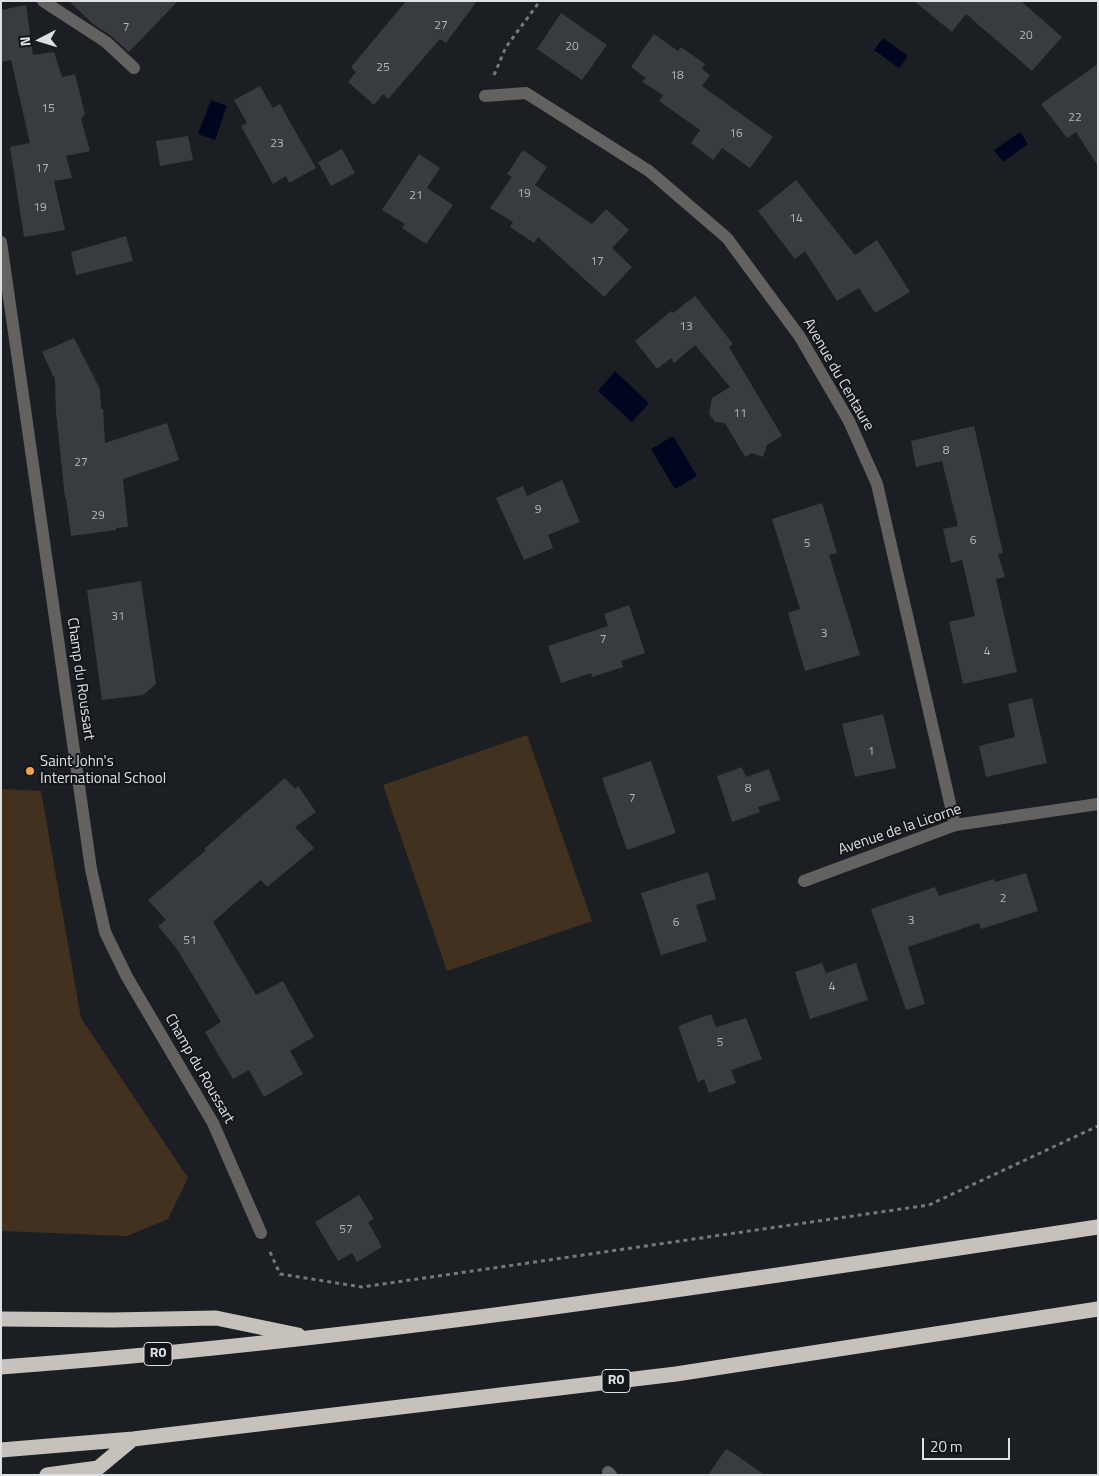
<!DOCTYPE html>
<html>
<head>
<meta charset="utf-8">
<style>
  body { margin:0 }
  #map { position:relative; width:1099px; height:1476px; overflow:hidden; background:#1b1f23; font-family:"Titillium Web",sans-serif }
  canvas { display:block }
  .frame { position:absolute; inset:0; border:2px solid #dee1e4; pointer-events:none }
  .north { position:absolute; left:15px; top:15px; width:50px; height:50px; -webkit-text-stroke:4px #121519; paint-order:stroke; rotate:265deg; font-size:14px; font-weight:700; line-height:20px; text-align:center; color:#dee1e4 }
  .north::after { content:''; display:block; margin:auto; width:18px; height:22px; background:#dee1e4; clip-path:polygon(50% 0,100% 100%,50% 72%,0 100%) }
  .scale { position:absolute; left:922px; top:1438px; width:88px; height:22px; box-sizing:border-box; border:2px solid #dee1e4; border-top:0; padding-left:6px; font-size:15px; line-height:18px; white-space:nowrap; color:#dee1e4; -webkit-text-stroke:4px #121519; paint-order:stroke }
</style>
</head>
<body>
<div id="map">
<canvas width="1099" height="1476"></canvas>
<div class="frame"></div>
<div class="north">N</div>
<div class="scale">20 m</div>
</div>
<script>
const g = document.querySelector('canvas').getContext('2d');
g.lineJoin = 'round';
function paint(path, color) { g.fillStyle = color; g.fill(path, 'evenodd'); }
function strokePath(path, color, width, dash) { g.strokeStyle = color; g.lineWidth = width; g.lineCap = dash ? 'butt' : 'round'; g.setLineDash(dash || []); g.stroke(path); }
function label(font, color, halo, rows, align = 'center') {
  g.font = font + ' "Titillium Web",sans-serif'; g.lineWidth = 4; g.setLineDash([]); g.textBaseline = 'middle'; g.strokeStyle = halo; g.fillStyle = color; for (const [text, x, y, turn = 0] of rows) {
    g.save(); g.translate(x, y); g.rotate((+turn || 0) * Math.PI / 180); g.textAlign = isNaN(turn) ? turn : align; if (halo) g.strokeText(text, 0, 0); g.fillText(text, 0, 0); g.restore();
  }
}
paint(new Path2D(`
  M 527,735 L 592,921 L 447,971 L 383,785 Z
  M 1,789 L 41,791 L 81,1018 L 188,1178 L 168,1219 L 127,1236 L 1,1231 Z`), '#43311f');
paint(new Path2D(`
  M 883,38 L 908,56 L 899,68 L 874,50 Z
  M 211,100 L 227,106 L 215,140 L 198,134 Z
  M 1020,132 L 1028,144 L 1003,162 L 994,150 Z
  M 615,371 L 649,403 L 632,422 L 598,391 Z
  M 673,436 L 697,476 L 675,489 L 651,449 Z`), '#00061f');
paint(new Path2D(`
  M 69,1 L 178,1 L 129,52 L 111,36 L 93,24 Z
  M 406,1 L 477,1 L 446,43 L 440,39 L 388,99 L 383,94 L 374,105 L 348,82 L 356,72 L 351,67 Z
  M 914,1 L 1021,1 L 1062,37 L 1032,71 L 966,14 L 952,32 Z
  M 26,5 L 33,55 L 54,52 L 62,77 L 75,74 L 85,114 L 81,119 L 90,151 L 66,156 L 72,178 L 54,181 L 65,230 L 24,237 L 10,147 L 30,143 L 11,60 L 1,62 L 1,10 Z
  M 561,13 L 607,45 L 582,80 L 537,49 Z
  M 654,34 L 678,51 L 681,47 L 705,64 L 702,69 L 710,75 L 702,86 L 773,137 L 750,168 L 722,148 L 713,160 L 691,143 L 700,130 L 659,101 L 663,95 L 642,82 L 646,78 L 631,67 Z
  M 1098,64 L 1098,166 L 1076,132 L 1067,138 L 1041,104 Z
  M 260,86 L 273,108 L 280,104 L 316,168 L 289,183 L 286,176 L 273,184 L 241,126 L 247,123 L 234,100 Z
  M 188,136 L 193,160 L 160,166 L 156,141 Z
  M 342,149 L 355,173 L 331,186 L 318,162 Z
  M 523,150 L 547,167 L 535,185 L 592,224 L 606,209 L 629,230 L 612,248 L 632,267 L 604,297 L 538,237 L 534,243 L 510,227 L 513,222 L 490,208 L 512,177 L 507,174 Z
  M 419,154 L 440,168 L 427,188 L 453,205 L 426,244 L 402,228 L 405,224 L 382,210 Z
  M 796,180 L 855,255 L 877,240 L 910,292 L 875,313 L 859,288 L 837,301 L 805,251 L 795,259 L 758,211 Z
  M 126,236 L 133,261 L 76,275 L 71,252 Z
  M 695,296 L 733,344 L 729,347 L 782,436 L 767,445 L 763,457 L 752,453 L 745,457 L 725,423 L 715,422 L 709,414 L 712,398 L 730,387 L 695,345 L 674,363 L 671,358 L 657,369 L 635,341 L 671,311 L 673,313 Z
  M 74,338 L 100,389 L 101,409 L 103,409 L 105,443 L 167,423 L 179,460 L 123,479 L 128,527 L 116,528 L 116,530 L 71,536 L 66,497 L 65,498 L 56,412 L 55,380 L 42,352 Z
  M 974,426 L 1003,553 L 998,554 L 1005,577 L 996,579 L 1017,672 L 963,684 L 949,622 L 975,616 L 962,560 L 951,563 L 943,529 L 958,526 L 942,461 L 916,467 L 911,441 Z
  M 562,480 L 580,522 L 548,535 L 553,548 L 524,560 L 496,498 L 523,486 L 527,496 Z
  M 822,503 L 837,553 L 829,555 L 860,655 L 805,671 L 788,613 L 800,609 L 772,519 Z
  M 141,581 L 156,684 L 143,695 L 102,700 L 87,590 Z
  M 629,605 L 645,653 L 621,661 L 623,667 L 592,677 L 591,673 L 561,683 L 548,646 L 608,626 L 604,614 Z
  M 1032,698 L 1047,763 L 986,777 L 979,746 L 1015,737 L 1008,704 Z
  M 883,714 L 896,768 L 855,777 L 842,724 Z
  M 651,761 L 676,833 L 627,850 L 602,778 Z
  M 742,767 L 746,777 L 769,769 L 780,800 L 758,807 L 760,812 L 732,822 L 717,776 Z
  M 285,778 L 295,789 L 298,786 L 316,812 L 295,827 L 314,848 L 267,887 L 261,880 L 213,922 L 256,995 L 283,981 L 314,1037 L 290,1051 L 303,1074 L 264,1097 L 249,1070 L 233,1079 L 205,1032 L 221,1022 L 177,949 L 158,926 L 166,920 L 148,900 L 206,850 L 204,849 Z
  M 708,872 L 716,899 L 696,905 L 707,941 L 661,955 L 641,893 Z
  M 1026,873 L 1038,911 L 981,929 L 979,923 L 908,947 L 925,1004 L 906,1010 L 871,909 L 935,887 L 939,896 L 994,879 L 995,882 Z
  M 822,963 L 826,973 L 856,963 L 868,1000 L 810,1019 L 795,972 Z
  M 711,1014 L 716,1027 L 746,1018 L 762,1059 L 731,1070 L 736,1083 L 709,1093 L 704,1079 L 698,1082 L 678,1026 Z
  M 359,1195 L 374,1219 L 368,1222 L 382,1247 L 357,1262 L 352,1253 L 338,1261 L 315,1222 Z
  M 726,1449 L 735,1454 L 764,1475 L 708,1475 Z`), '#383c41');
strokePath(new Path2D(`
  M 494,75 L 506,47 L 540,1
  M 270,1252 L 280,1274 L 362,1287 L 929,1205 L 1098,1126`), '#75797c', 3, [4, 4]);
strokePath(new Path2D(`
  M 43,1 L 106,42 L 134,68`), '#646260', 12);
strokePath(new Path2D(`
  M 485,96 L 526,93 L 649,171 L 727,238 L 800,337 L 849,421 L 877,484 L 955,825
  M 1,242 L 86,834 L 91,869 L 105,932 L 127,977 L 213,1123 L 261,1233
  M 804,881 L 955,825 L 1098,804
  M 608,1472 L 611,1475`), '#646260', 12);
strokePath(new Path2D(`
  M 1,1319 L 112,1320 L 216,1318 L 298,1335
  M 1,1367 C 369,1340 733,1282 1098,1227
  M 1,1450 L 133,1439 L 676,1374 L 1098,1309
  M 47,1475 L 98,1468 L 133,1439`), '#c7c1bc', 15);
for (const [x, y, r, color] of [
  [30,771,5,"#f5a346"]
]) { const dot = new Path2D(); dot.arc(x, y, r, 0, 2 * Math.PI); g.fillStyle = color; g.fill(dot); strokePath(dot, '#121519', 2); }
label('12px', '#b4b8bb', null, [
  ["27",441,26],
  ["7",126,28],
  ["20",1026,36],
  ["20",572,47],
  ["25",383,68],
  ["18",677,76],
  ["15",48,109],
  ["22",1075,118],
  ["16",736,134],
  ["23",277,144],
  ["17",42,169],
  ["19",524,194],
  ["21",416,196],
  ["19",40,208],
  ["14",796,219],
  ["17",597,262],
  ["13",686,327],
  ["11",740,414],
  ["8",946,451],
  ["27",81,463],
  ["9",538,510],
  ["29",98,516],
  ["6",973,541],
  ["5",807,544],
  ["31",118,617],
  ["3",824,634],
  ["7",603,640],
  ["4",987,652],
  ["1",871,752],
  ["8",748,789],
  ["7",632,799],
  ["2",1003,899],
  ["3",911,921],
  ["6",676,923],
  ["51",190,941],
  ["4",832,987],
  ["5",720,1043],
  ["57",346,1230]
]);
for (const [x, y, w] of [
  [158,1354,28],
  [616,1381,28]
]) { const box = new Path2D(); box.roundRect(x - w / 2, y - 11.5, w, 23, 4); g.fillStyle = '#121519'; g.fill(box); strokePath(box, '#dee1e4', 1); }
label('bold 14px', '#dee1e4', null, [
  ["R0",158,1354],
  ["R0",616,1381]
]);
label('15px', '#dee1e4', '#121519', [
  ["Avenue du Centaure",838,375,60],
  ["Champ du Roussart",80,679,82],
  ["Avenue de la Licorne",900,830,-19],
  ["Champ du Roussart",199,1069,60]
]);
label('15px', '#dee1e4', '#121519', [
  ["Saint John's",40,762],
  ["International School",40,779]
], 'left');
</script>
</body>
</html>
